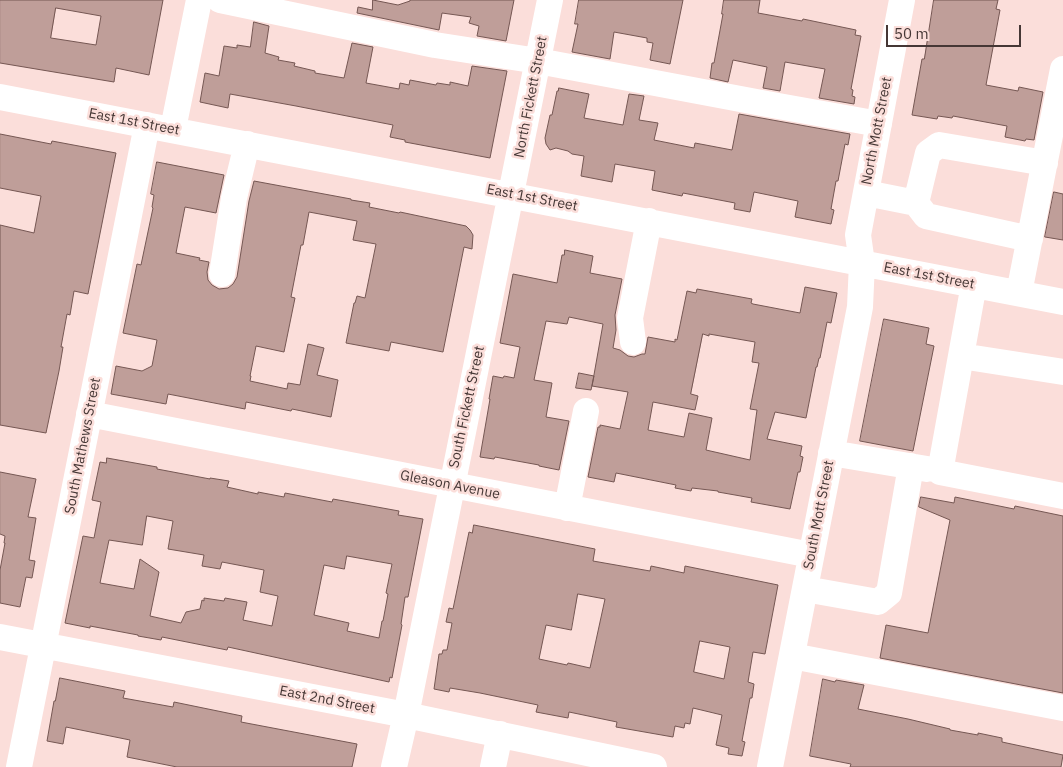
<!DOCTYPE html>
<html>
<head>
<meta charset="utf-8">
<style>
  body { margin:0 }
  #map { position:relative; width:1063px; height:767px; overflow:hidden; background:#fbdeda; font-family:"IBM Plex Sans",sans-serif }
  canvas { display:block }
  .scale { position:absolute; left:886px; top:25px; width:135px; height:22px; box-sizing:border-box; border:2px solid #453735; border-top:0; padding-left:6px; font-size:15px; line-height:18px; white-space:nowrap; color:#453735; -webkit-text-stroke:4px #fbdeda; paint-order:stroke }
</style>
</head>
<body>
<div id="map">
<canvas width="1063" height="767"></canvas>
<div class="scale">50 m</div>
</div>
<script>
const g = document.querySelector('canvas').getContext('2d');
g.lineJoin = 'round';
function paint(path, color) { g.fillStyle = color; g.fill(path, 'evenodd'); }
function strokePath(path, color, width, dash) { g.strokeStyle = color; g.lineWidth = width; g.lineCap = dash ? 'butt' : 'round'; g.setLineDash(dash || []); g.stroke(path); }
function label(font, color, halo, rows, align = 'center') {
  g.font = font + ' "IBM Plex Sans",sans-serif'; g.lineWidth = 5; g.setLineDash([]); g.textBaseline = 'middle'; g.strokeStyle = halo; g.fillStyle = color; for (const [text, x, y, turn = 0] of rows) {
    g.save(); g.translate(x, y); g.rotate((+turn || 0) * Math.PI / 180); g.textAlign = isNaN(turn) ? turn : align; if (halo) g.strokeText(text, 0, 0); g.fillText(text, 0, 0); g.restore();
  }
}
const building = new Path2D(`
  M 0,0 L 163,0 L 149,75 L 116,68 L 114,82 L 0,63 ZM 56,8 L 101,16 L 96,45 L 51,38 Z
  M 373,0 L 398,5 L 410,1 L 410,0 L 514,0 L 506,41 L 477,36 L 479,26 L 469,23 L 471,17 L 442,13 L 439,30 L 357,13 L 358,7 L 372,10 Z
  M 579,0 L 683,0 L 670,64 L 650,60 L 653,43 L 647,42 L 647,38 L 614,32 L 610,59 L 572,52 L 578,24 L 575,24 Z
  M 724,0 L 760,0 L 758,13 L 802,21 L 803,19 L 856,30 L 855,35 L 861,36 L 851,89 L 853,90 L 852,96 L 855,97 L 854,104 L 819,98 L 825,69 L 785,62 L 780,91 L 763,88 L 767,67 L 733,60 L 728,82 L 710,78 L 712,63 L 714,63 L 723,14 L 722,14 Z
  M 934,0 L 998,0 L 996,9 L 1000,10 L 986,85 L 1018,91 L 1019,87 L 1043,92 L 1034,140 L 1026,139 L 1025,141 L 1005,137 L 1007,126 L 953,116 L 952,118 L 938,116 L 937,119 L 912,115 L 922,59 L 924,59 Z
  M 254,22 L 269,26 L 265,53 L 279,57 L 278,60 L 295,63 L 294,66 L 315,71 L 315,73 L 344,78 L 352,43 L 373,47 L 366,83 L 399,89 L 400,83 L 409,85 L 410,80 L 436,85 L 437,83 L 450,85 L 450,82 L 468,86 L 472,66 L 507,71 L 490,158 L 405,142 L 405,140 L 390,137 L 393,125 L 296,106 L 230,94 L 228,108 L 200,102 L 205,73 L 219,76 L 224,46 L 237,48 L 237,45 L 250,47 Z
  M 559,88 L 589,94 L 584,118 L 623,125 L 629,94 L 644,96 L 639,120 L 658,123 L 654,140 L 694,148 L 695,143 L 732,150 L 739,114 L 850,134 L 848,145 L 845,144 L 838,181 L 836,181 L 831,209 L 834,210 L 831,224 L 795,217 L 798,201 L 754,192 L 750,212 L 734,209 L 735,203 L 683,193 L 682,196 L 652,190 L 655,171 L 615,164 L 612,182 L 581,176 L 584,156 L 572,154 L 568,151 L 556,148 L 550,150 L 546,144 L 545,138 L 550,115 L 552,115 L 557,91 L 558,91 Z
  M 0,134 L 51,144 L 52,141 L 116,153 L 88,294 L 74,291 L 70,315 L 67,314 L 61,347 L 63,347 L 59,371 L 46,433 L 0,425 L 0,225 L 34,233 L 41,196 L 0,188 Z
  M 157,162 L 224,175 L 216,213 L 185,207 L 176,253 L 200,258 L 199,260 L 209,262 L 207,272 L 208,280 L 212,285 L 219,289 L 228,288 L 233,284 L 237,277 L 249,201 L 254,181 L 351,199 L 351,200 L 370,203 L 369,207 L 399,213 L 400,212 L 466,226 L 470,230 L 473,235 L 472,249 L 464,247 L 443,352 L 391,342 L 389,351 L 346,343 L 354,303 L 355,303 L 357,296 L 365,298 L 376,244 L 353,240 L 357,221 L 309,212 L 303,245 L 301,245 L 291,297 L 295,298 L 284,352 L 256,346 L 250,376 L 251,376 L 250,381 L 287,389 L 288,383 L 300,385 L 308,344 L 324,348 L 317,375 L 338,380 L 331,417 L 292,409 L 291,411 L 246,402 L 245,409 L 168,394 L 166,404 L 111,394 L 116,366 L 142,371 L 152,366 L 157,340 L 123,333 L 137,264 L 141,265 L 153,208 L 152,207 L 154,195 L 151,194 Z
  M 1054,192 L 1063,194 L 1063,240 L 1045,237 Z
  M 565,250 L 593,256 L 590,273 L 622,279 L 615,315 L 616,330 L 613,348 L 620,350 L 628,356 L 634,357 L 642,354 L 645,354 L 648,337 L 675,342 L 675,339 L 677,340 L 687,291 L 696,293 L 697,289 L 752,299 L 751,303 L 753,304 L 800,313 L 805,287 L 837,293 L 831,323 L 827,322 L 820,358 L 819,358 L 817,367 L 816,367 L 806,418 L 775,412 L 767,439 L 802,446 L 800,456 L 803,457 L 800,472 L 798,472 L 790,509 L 751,502 L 752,498 L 718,492 L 718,491 L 692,488 L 691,491 L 675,488 L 676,485 L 616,473 L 614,482 L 588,477 L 598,427 L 600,427 L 600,425 L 620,429 L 628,392 L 592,386 L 603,324 L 569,317 L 567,324 L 546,321 L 534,380 L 552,383 L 546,417 L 569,421 L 559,470 L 539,466 L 539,465 L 495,457 L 494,459 L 480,457 L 490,399 L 489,399 L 493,376 L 503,378 L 504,376 L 514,378 L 520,347 L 500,343 L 513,274 L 557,283 L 562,255 L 564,255 ZM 703,334 L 709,336 L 709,334 L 755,342 L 752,362 L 759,363 L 750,409 L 757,410 L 750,460 L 706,450 L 712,418 L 689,413 L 684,437 L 648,430 L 653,402 L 695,410 L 698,396 L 691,394 Z
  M 884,319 L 929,328 L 926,344 L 934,346 L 913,451 L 860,441 Z
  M 579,373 L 594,376 L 591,390 L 576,388 Z
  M 107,458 L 157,467 L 157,469 L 210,479 L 210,478 L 229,481 L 227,487 L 258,494 L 258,492 L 284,497 L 285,493 L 332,502 L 333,499 L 399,511 L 398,515 L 423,519 L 408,597 L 405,597 L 401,624 L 402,625 L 392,678 L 390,677 L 389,682 L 228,647 L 227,650 L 162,637 L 161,640 L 138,636 L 138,635 L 90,626 L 90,628 L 65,623 L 83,536 L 94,538 L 101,502 L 92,500 L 100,462 L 106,463 ZM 147,516 L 173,521 L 168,549 L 204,555 L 202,566 L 220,569 L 222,562 L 264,570 L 260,592 L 278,596 L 272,626 L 243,620 L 247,602 L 225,598 L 224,601 L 204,598 L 204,601 L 202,600 L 200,609 L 186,612 L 181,623 L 150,616 L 159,572 L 140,559 L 134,589 L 100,583 L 109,540 L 142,545 ZM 347,556 L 392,564 L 386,593 L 388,594 L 383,621 L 382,621 L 379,638 L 347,631 L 349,623 L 314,615 L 324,565 L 344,569 Z
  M 0,472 L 36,479 L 28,517 L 36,518 L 29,560 L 35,561 L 32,578 L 26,577 L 20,607 L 0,603 L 0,570 L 5,543 L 4,543 L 5,536 L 0,534 Z
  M 921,497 L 954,503 L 955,497 L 1014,509 L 1015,506 L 1063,516 L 1063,693 L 880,658 L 886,625 L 928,633 L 950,520 L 919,507 Z
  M 474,525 L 595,549 L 593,561 L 650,571 L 651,566 L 684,573 L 685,566 L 778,585 L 765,654 L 753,652 L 748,682 L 754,684 L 752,698 L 750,698 L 742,741 L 745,742 L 742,756 L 728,754 L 729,748 L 716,745 L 722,715 L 693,708 L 690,724 L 685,723 L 684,728 L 675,726 L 673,737 L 616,727 L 617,722 L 569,712 L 568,718 L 536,712 L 538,705 L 480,693 L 450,688 L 449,692 L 434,689 L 439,654 L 442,654 L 443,650 L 447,650 L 452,623 L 446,622 L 449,608 L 453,609 L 469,532 L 472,533 ZM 578,594 L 605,599 L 590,668 L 568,663 L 567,665 L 539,659 L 546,625 L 571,630 ZM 700,641 L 730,647 L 724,679 L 694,672 Z
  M 60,678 L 125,691 L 123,698 L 173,707 L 174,702 L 242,716 L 241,722 L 357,744 L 352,767 L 177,767 L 127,757 L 130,740 L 66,727 L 63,744 L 47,741 L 54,701 L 55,701 Z
  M 823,679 L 835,682 L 836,680 L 864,685 L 858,709 L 908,719 L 950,729 L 950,730 L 978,735 L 978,733 L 1002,738 L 1002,742 L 1063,755 L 1061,767 L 850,767 L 851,764 L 810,756 Z`);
paint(building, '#bf9e99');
strokePath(building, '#755753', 1);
strokePath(new Path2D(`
  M 220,0 L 435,45 L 538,61 L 767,104 L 879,124
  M 0,97 L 1063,302
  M 173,129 L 199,0
  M 866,193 L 916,203 L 928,153 L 939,145 L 1045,163
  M 916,203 L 926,216 L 1030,239
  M 222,274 L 234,198 L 247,144
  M 974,284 L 940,472 L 1063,496
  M 1019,293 L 1063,69
  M 633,342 L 630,318 L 649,221
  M 961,356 L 1063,372
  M 89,414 L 811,555
  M 831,453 L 927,469
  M 567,508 L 586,411
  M 805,589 L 878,602 L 889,593 L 911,466
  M 0,637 L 406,715 L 654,767
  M 792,656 L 1063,708
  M 19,767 L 147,125
  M 394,767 L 406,715 L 550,0
  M 493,767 L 500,734
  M 770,767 L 860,307 L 862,263 L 858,235 L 902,0`), '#fff', 26);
label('14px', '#453735', '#fbdeda', [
  ["North Fickett Street",531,97,-79],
  ["East 1st Street",134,122,11],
  ["North Mott Street",877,131,-79],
  ["East 1st Street",532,198,11],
  ["East 1st Street",929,276,11],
  ["South Fickett Street",467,407,-78],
  ["South Mathews Street",83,446,-79],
  ["Gleason Avenue",450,485,11],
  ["South Mott Street",819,515,-79],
  ["East 2nd Street",327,700,11]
]);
</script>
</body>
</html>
